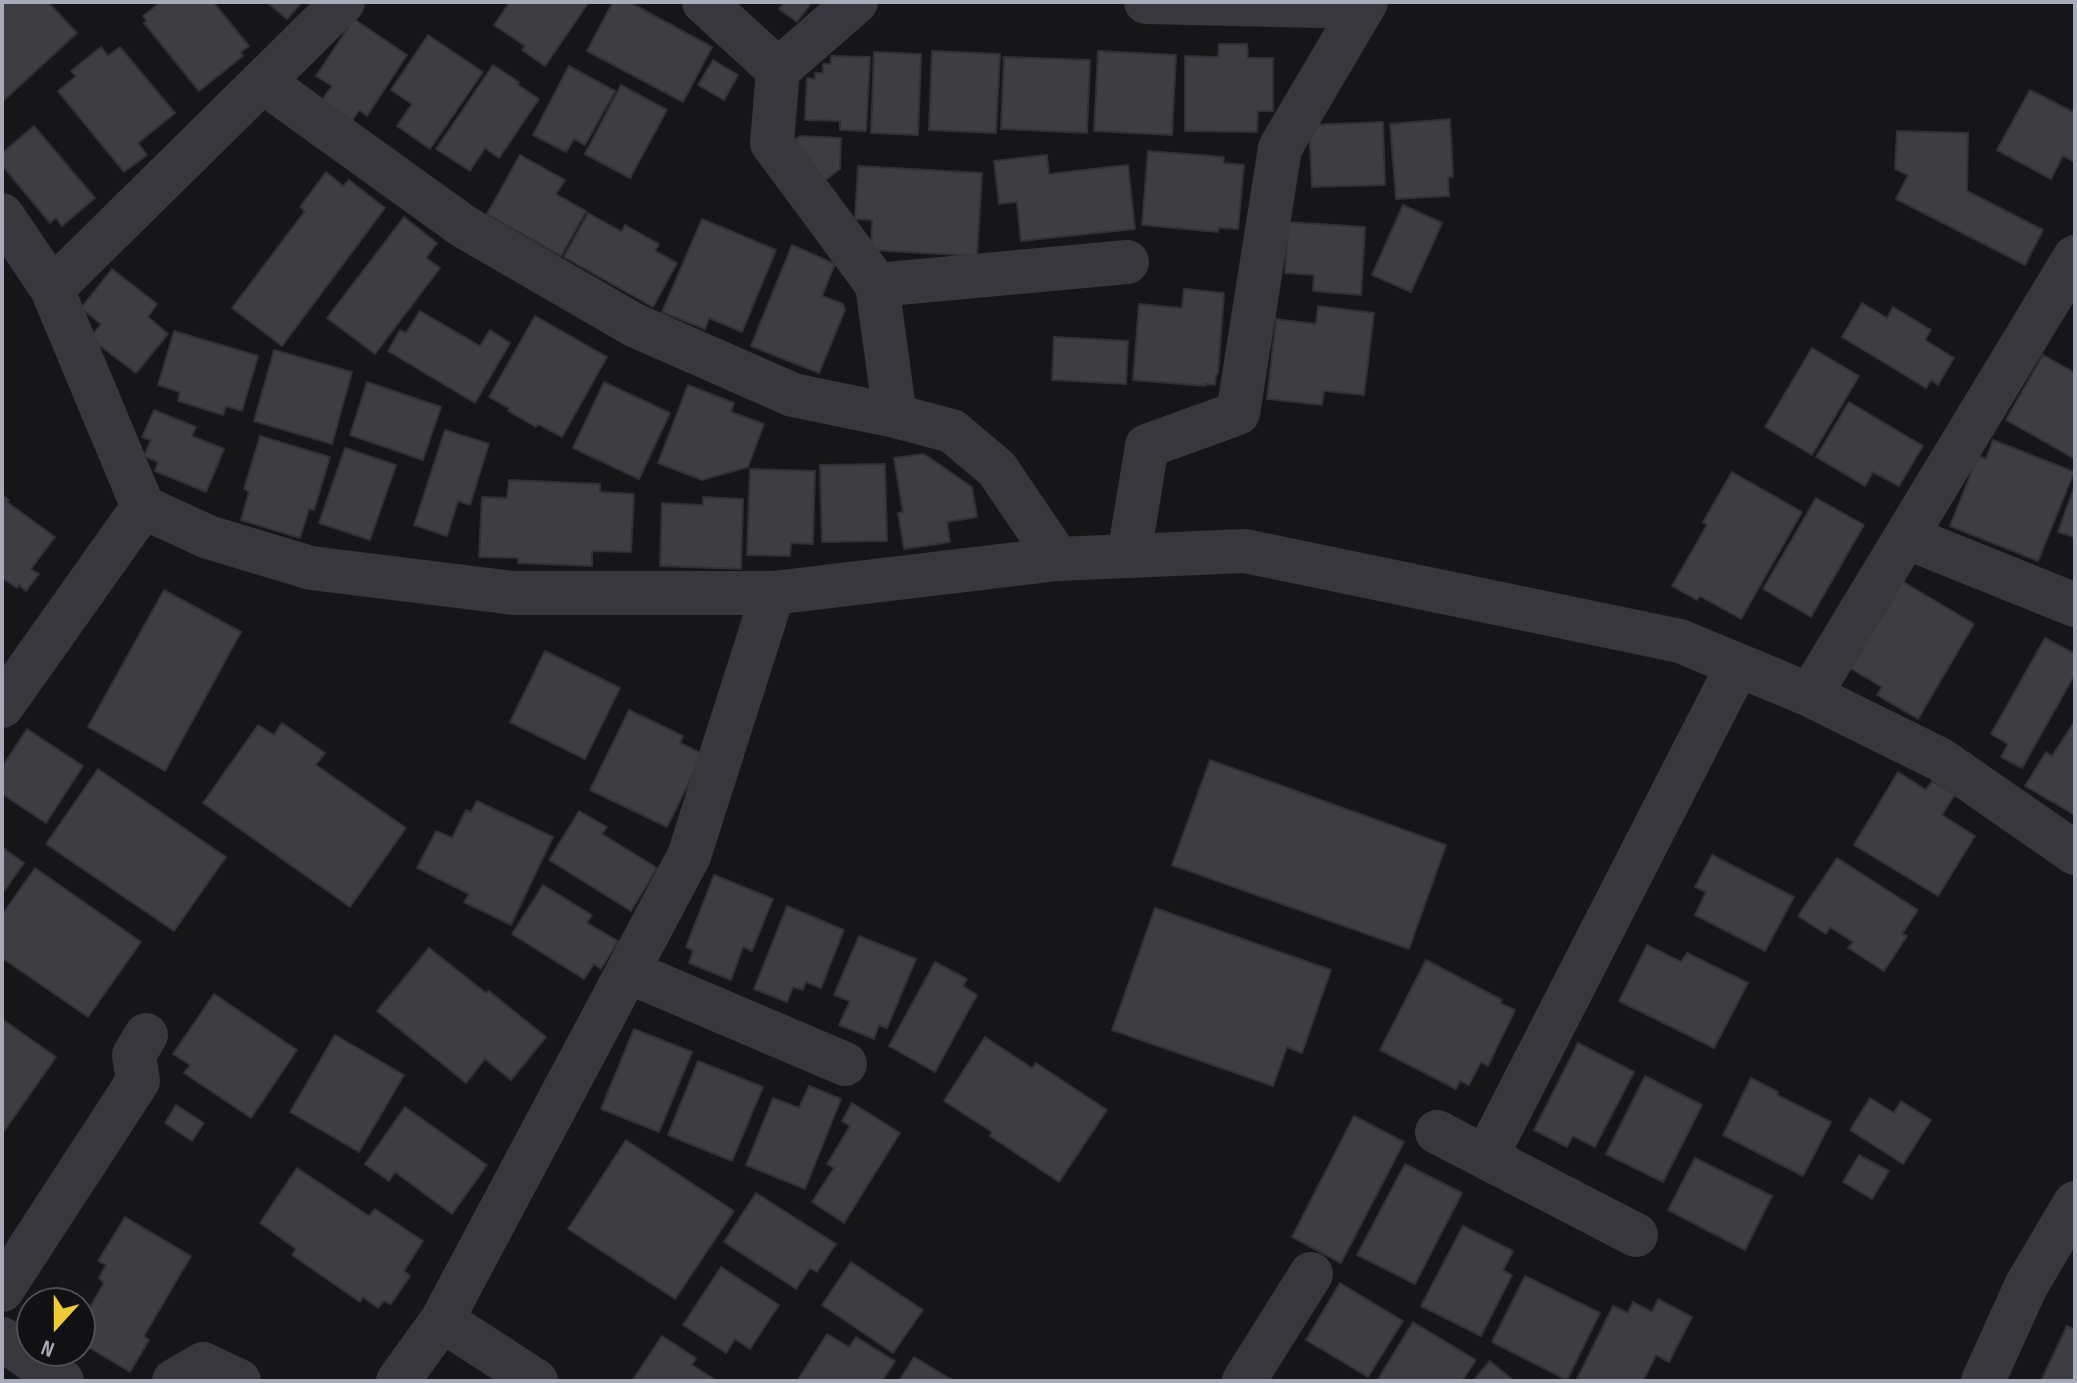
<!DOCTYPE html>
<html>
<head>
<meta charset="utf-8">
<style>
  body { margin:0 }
  #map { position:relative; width:2077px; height:1383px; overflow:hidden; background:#161618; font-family:"Sofia Sans Condensed",sans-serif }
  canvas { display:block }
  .frame { position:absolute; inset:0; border:4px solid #a8abb8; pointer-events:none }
  .north { position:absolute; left:16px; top:1287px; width:80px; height:80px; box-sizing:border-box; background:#111113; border:2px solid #4d4f55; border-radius:50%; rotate:201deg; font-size:22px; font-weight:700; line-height:32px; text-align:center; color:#a8abb8 }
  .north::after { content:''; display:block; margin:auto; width:28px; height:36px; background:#eec938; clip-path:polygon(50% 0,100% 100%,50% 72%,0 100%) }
</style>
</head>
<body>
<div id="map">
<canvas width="2077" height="1383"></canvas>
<div class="frame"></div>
<div class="north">N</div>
</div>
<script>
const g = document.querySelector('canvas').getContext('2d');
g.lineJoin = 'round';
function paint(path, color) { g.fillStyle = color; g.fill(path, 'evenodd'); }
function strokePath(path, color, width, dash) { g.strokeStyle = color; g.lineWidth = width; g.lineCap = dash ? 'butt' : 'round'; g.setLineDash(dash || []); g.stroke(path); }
const building = new Path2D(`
  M 2,2 L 48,2 L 77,33 L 2,102 Z
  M 161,2 L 213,2 L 249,46 L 241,52 L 243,56 L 199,91 L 144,23 L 147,21 L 143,16 Z
  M 267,2 L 302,2 L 287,19 Z
  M 510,2 L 589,2 L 545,66 L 522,50 L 525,46 L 494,25 Z
  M 613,2 L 629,2 L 712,47 L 683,102 L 587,51 Z
  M 785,2 L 812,2 L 797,22 L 779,9 Z
  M 354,19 L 407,55 L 367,116 L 359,110 L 352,121 L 322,100 L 332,86 L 316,76 Z
  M 428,35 L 483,72 L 430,149 L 397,126 L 412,104 L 391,90 Z
  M 1219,44 L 1247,44 L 1248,58 L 1273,58 L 1273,111 L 1258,111 L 1257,132 L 1185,131 L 1185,56 L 1218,57 Z
  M 101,47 L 108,56 L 120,47 L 175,113 L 138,143 L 147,155 L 124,172 L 58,91 L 76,76 L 71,71 Z
  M 932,51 L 1000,54 L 996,133 L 929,130 Z
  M 1098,51 L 1176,55 L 1172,135 L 1094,131 Z
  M 874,52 L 921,54 L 918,135 L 871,133 Z
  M 831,56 L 870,57 L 866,131 L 840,130 L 840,121 L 805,120 L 807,78 L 815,79 L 815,73 L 823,73 L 823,64 L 831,64 Z
  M 1004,57 L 1090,60 L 1087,133 L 1001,129 Z
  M 713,60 L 738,75 L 724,100 L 698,85 Z
  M 493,65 L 519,82 L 518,85 L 539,99 L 499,158 L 485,148 L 470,171 L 436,149 Z
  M 569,66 L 615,91 L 585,145 L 574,139 L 566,152 L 533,135 Z
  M 621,85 L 667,110 L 630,178 L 585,154 Z
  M 2030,90 L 2075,113 L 2075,162 L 2063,156 L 2051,179 L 1997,150 Z
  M 1450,119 L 1453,177 L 1448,177 L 1449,196 L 1396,199 L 1390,124 Z
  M 1383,122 L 1385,185 L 1312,187 L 1309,125 Z
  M 34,126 L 95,198 L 62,226 L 56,218 L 50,223 L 2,165 L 2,153 Z
  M 1897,131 L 1968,133 L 1967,191 L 2043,230 L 2025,265 L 1896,199 L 1908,175 L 1895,169 Z
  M 800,136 L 841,138 L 840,169 L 823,182 L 793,141 Z
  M 1148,151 L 1224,157 L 1223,163 L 1244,165 L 1238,229 L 1219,228 L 1218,232 L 1142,225 Z
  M 520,155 L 565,180 L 556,194 L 586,211 L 561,256 L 487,214 Z
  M 1047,155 L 1049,174 L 1128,165 L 1135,229 L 1021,241 L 1017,202 L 999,204 L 994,161 Z
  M 858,166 L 982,173 L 977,256 L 871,250 L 872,220 L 855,219 Z
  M 326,172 L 343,186 L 349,180 L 385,208 L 282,346 L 232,308 L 305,211 L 300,207 Z
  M 1403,205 L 1442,223 L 1411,292 L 1372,275 Z
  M 588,213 L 622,232 L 625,225 L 659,244 L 655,251 L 677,263 L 653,307 L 564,257 Z
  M 404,217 L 437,243 L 426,258 L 440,268 L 375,354 L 327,318 Z
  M 702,219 L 776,250 L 742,332 L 709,318 L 705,329 L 662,312 Z
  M 1288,222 L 1365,227 L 1361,295 L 1313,291 L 1314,275 L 1285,273 Z
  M 792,245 L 835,264 L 822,296 L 843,304 L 845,310 L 819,373 L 751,346 Z
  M 112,269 L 157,304 L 148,317 L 168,334 L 136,373 L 90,338 L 101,324 L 81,308 Z
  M 1184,289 L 1224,293 L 1218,374 L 1216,375 L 1215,385 L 1205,384 L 1205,386 L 1133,380 L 1139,304 L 1182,308 Z
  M 1862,303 L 1887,318 L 1893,307 L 1931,330 L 1925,340 L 1954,358 L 1938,385 L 1931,380 L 1926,388 L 1842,337 Z
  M 1318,306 L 1374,313 L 1364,395 L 1324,391 L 1322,405 L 1267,399 L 1276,319 L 1316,324 Z
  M 420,311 L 480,346 L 490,330 L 510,343 L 475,403 L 388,351 L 400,330 L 406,333 Z
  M 535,316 L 607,357 L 562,437 L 538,424 L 536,427 L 508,411 L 509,408 L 489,397 Z
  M 174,331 L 258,356 L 242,411 L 226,406 L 223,415 L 178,401 L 180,392 L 158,385 Z
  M 1054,337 L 1128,341 L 1126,384 L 1052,380 Z
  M 1812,348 L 1859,376 L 1812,455 L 1765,427 Z
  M 274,350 L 352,372 L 332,444 L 254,421 Z
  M 2043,355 L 2075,373 L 2075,459 L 2006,420 Z
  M 367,382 L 441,407 L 423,460 L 350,435 Z
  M 604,382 L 670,413 L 639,479 L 573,448 Z
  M 688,385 L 734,403 L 731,412 L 764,424 L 748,467 L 702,480 L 658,463 Z
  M 1849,402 L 1923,446 L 1899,486 L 1873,472 L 1865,486 L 1816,457 Z
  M 154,410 L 196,427 L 192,436 L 224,449 L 206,492 L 155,471 L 158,462 L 144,456 L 151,440 L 142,437 Z
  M 445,430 L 489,444 L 470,505 L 458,501 L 447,536 L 414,525 Z
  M 260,436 L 330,457 L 314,510 L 309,509 L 300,538 L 241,520 L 249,492 L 244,489 Z
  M 1993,440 L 2074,472 L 2038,561 L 1950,526 L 1978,456 L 1986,459 Z
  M 345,448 L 396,465 L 370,540 L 319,523 Z
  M 924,454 L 972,487 L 977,517 L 947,522 L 950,542 L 904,549 L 898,513 L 903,512 L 894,458 Z
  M 885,464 L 887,541 L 822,542 L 820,465 Z
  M 750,469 L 815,471 L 813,544 L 791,543 L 790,556 L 747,555 Z
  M 1732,472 L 1802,512 L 1741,619 L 1700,596 L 1697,600 L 1672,586 L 1707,525 L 1703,522 Z
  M 509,480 L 600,484 L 600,492 L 634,494 L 631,552 L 592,551 L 592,566 L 518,563 L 518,558 L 479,557 L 482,497 L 507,498 Z
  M 2075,485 L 2075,537 L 2058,532 Z
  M 2,495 L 9,500 L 7,502 L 55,537 L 31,569 L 39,574 L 26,591 L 19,585 L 17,588 L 2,578 Z
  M 703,497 L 743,499 L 741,569 L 660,566 L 662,503 L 703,505 Z
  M 1816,498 L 1864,525 L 1811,617 L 1763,589 Z
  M 1900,580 L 1974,624 L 1918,719 L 1877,695 L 1882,687 L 1848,667 Z
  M 164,590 L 241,632 L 165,771 L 88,727 Z
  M 2045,638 L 2075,654 L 2075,674 L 2022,768 L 2001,757 L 2008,744 L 1991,734 Z
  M 545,651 L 620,688 L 585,759 L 510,722 Z
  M 629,710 L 683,736 L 680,743 L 703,754 L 667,827 L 590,790 Z
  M 2075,721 L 2075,815 L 2025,786 L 2046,752 L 2052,756 Z
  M 282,723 L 325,753 L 316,765 L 406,828 L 350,907 L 203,803 L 258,725 L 274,735 Z
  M 27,729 L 83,766 L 46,823 L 2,794 L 2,763 L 4,764 Z
  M 1210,760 L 1446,845 L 1409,949 L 1172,865 Z
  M 98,769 L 226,857 L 174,931 L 46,844 Z
  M 1898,772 L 1926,790 L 1932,781 L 1955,794 L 1942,815 L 1975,836 L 1938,896 L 1854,845 Z
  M 477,801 L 553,837 L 511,925 L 464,902 L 469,894 L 417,868 L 436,831 L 452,838 L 466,810 L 471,812 Z
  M 579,811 L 607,827 L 602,834 L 657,868 L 631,911 L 549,860 Z
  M 2,847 L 24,863 L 2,894 Z
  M 1712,855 L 1794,897 L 1765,951 L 1695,915 L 1706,892 L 1695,887 Z
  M 1837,858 L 1918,910 L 1902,934 L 1907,936 L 1884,971 L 1848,948 L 1853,942 L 1830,927 L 1826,934 L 1798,916 Z
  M 35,868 L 141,942 L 88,1017 L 2,958 L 2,915 Z
  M 714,875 L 773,899 L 752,951 L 743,947 L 731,980 L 689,963 L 693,951 L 686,947 Z
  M 543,885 L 592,915 L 587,923 L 618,941 L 601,969 L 594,964 L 584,979 L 512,934 Z
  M 787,906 L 844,930 L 821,988 L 806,982 L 803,990 L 793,987 L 787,1002 L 754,989 Z
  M 1155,908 L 1331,970 L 1302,1053 L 1287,1047 L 1273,1086 L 1112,1030 Z
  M 859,936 L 916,959 L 887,1028 L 879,1025 L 874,1039 L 839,1025 L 850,1001 L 834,995 Z
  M 1647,945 L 1681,962 L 1687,953 L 1748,983 L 1714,1048 L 1619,1001 Z
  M 429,948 L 486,993 L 489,991 L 546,1037 L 511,1080 L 485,1059 L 466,1083 L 377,1011 Z
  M 1426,960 L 1502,1000 L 1500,1003 L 1515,1010 L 1488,1066 L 1481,1062 L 1469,1085 L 1460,1081 L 1456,1089 L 1380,1050 Z
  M 935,962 L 967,979 L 963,986 L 977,995 L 935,1072 L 889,1046 Z
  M 214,994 L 297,1050 L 251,1118 L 184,1073 L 190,1065 L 173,1054 Z
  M 2,1019 L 56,1057 L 2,1134 Z
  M 634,1029 L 692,1052 L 659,1132 L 601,1109 Z
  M 335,1035 L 404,1075 L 359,1152 L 290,1112 Z
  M 985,1037 L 1032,1068 L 1036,1063 L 1107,1110 L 1059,1182 L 990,1136 L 992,1132 L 944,1101 Z
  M 1578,1043 L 1634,1072 L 1595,1147 L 1573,1136 L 1567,1147 L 1534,1130 Z
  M 698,1061 L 763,1087 L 732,1161 L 668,1135 Z
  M 1645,1076 L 1702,1105 L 1663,1182 L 1606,1154 Z
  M 1751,1078 L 1778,1092 L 1777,1095 L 1831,1122 L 1803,1176 L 1723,1135 Z
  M 809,1086 L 841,1099 L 805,1189 L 746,1165 L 773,1098 L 799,1108 Z
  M 1870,1098 L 1894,1113 L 1901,1101 L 1931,1120 L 1903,1164 L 1850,1130 Z
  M 852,1103 L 900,1133 L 844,1223 L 812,1202 L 834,1168 L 827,1164 L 850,1126 L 842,1121 Z
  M 176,1105 L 204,1123 L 192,1141 L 165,1123 Z
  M 405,1107 L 487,1165 L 452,1214 L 395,1172 L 389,1181 L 365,1164 Z
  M 1354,1116 L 1404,1142 L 1341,1263 L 1292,1237 Z
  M 626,1140 L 734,1211 L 675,1299 L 568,1229 Z
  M 1859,1155 L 1889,1171 L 1872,1199 L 1843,1182 Z
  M 1695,1158 L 1772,1196 L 1745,1250 L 1668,1210 Z
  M 1405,1164 L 1462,1193 L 1415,1284 L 1357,1255 Z
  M 297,1168 L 369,1216 L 375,1209 L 423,1241 L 404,1271 L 410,1276 L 391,1304 L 384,1301 L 378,1308 L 363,1297 L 360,1302 L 292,1255 L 296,1249 L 260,1223 Z
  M 756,1193 L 836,1244 L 817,1272 L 810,1268 L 796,1289 L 724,1242 Z
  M 125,1217 L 191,1256 L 144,1336 L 149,1340 L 130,1372 L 80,1342 L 80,1324 L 104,1283 L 99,1278 L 106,1265 L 98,1261 Z
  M 1463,1226 L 1513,1251 L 1503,1270 L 1512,1275 L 1481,1336 L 1421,1306 Z
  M 851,1262 L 923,1310 L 893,1353 L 822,1305 Z
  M 721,1267 L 779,1305 L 750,1349 L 735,1339 L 726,1353 L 683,1325 Z
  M 1525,1276 L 1600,1313 L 1567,1380 L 1492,1342 Z
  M 1340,1283 L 1403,1321 L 1368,1377 L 1306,1340 Z
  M 1658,1299 L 1692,1317 L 1669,1362 L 1656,1355 L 1643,1381 L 1576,1381 L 1613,1306 L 1628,1313 L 1633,1302 L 1652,1312 Z
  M 1413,1322 L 1476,1360 L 1462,1381 L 1377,1381 Z
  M 2067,1326 L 2075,1330 L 2075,1381 L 2041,1381 Z
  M 827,1334 L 849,1347 L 856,1337 L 895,1361 L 882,1381 L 797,1381 Z
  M 662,1336 L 696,1358 L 692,1365 L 714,1379 L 712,1381 L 632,1381 Z
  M 914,1357 L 954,1381 L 899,1381 Z
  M 1490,1361 L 1514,1381 L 1473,1381 Z`);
paint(building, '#3e3e42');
strokePath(building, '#313034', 2);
strokePath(new Path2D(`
  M 704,2 L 778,70 L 772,143 L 877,285 L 895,416
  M 1146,2 L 1362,7
  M 778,70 L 856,2
  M 263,82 L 463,226 L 634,325 L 793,395 L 895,416 L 952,431 L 997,469 L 1058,559
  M 2,215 L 52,289 L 143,507 L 208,537 L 311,568 L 514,593 L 773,593 L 1058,559 L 1245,551 L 1680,641 L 1810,695 L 1941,760 L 2075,853
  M 877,285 L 1127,262
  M 52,289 L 343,2
  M 1906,537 L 2075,605
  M 1129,555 L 1147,446 L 1238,413 L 1280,148 L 1366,2
  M 1810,695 L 2075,257
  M 2,706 L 143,507
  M 629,972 L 845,1064
  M 1437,1132 L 1636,1235
  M 1486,1157 L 1738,665
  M 2,1290 L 138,1081 L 134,1055 L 146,1035
  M 442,1320 L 689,856 L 773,593
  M 2,1339 L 62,1381
  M 174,1381 L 203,1364 L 239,1381
  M 398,1381 L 442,1320 L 536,1381
  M 1244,1381 L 1311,1274
  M 1983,1381 L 2026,1286 L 2075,1203`), '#37373d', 44);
</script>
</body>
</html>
